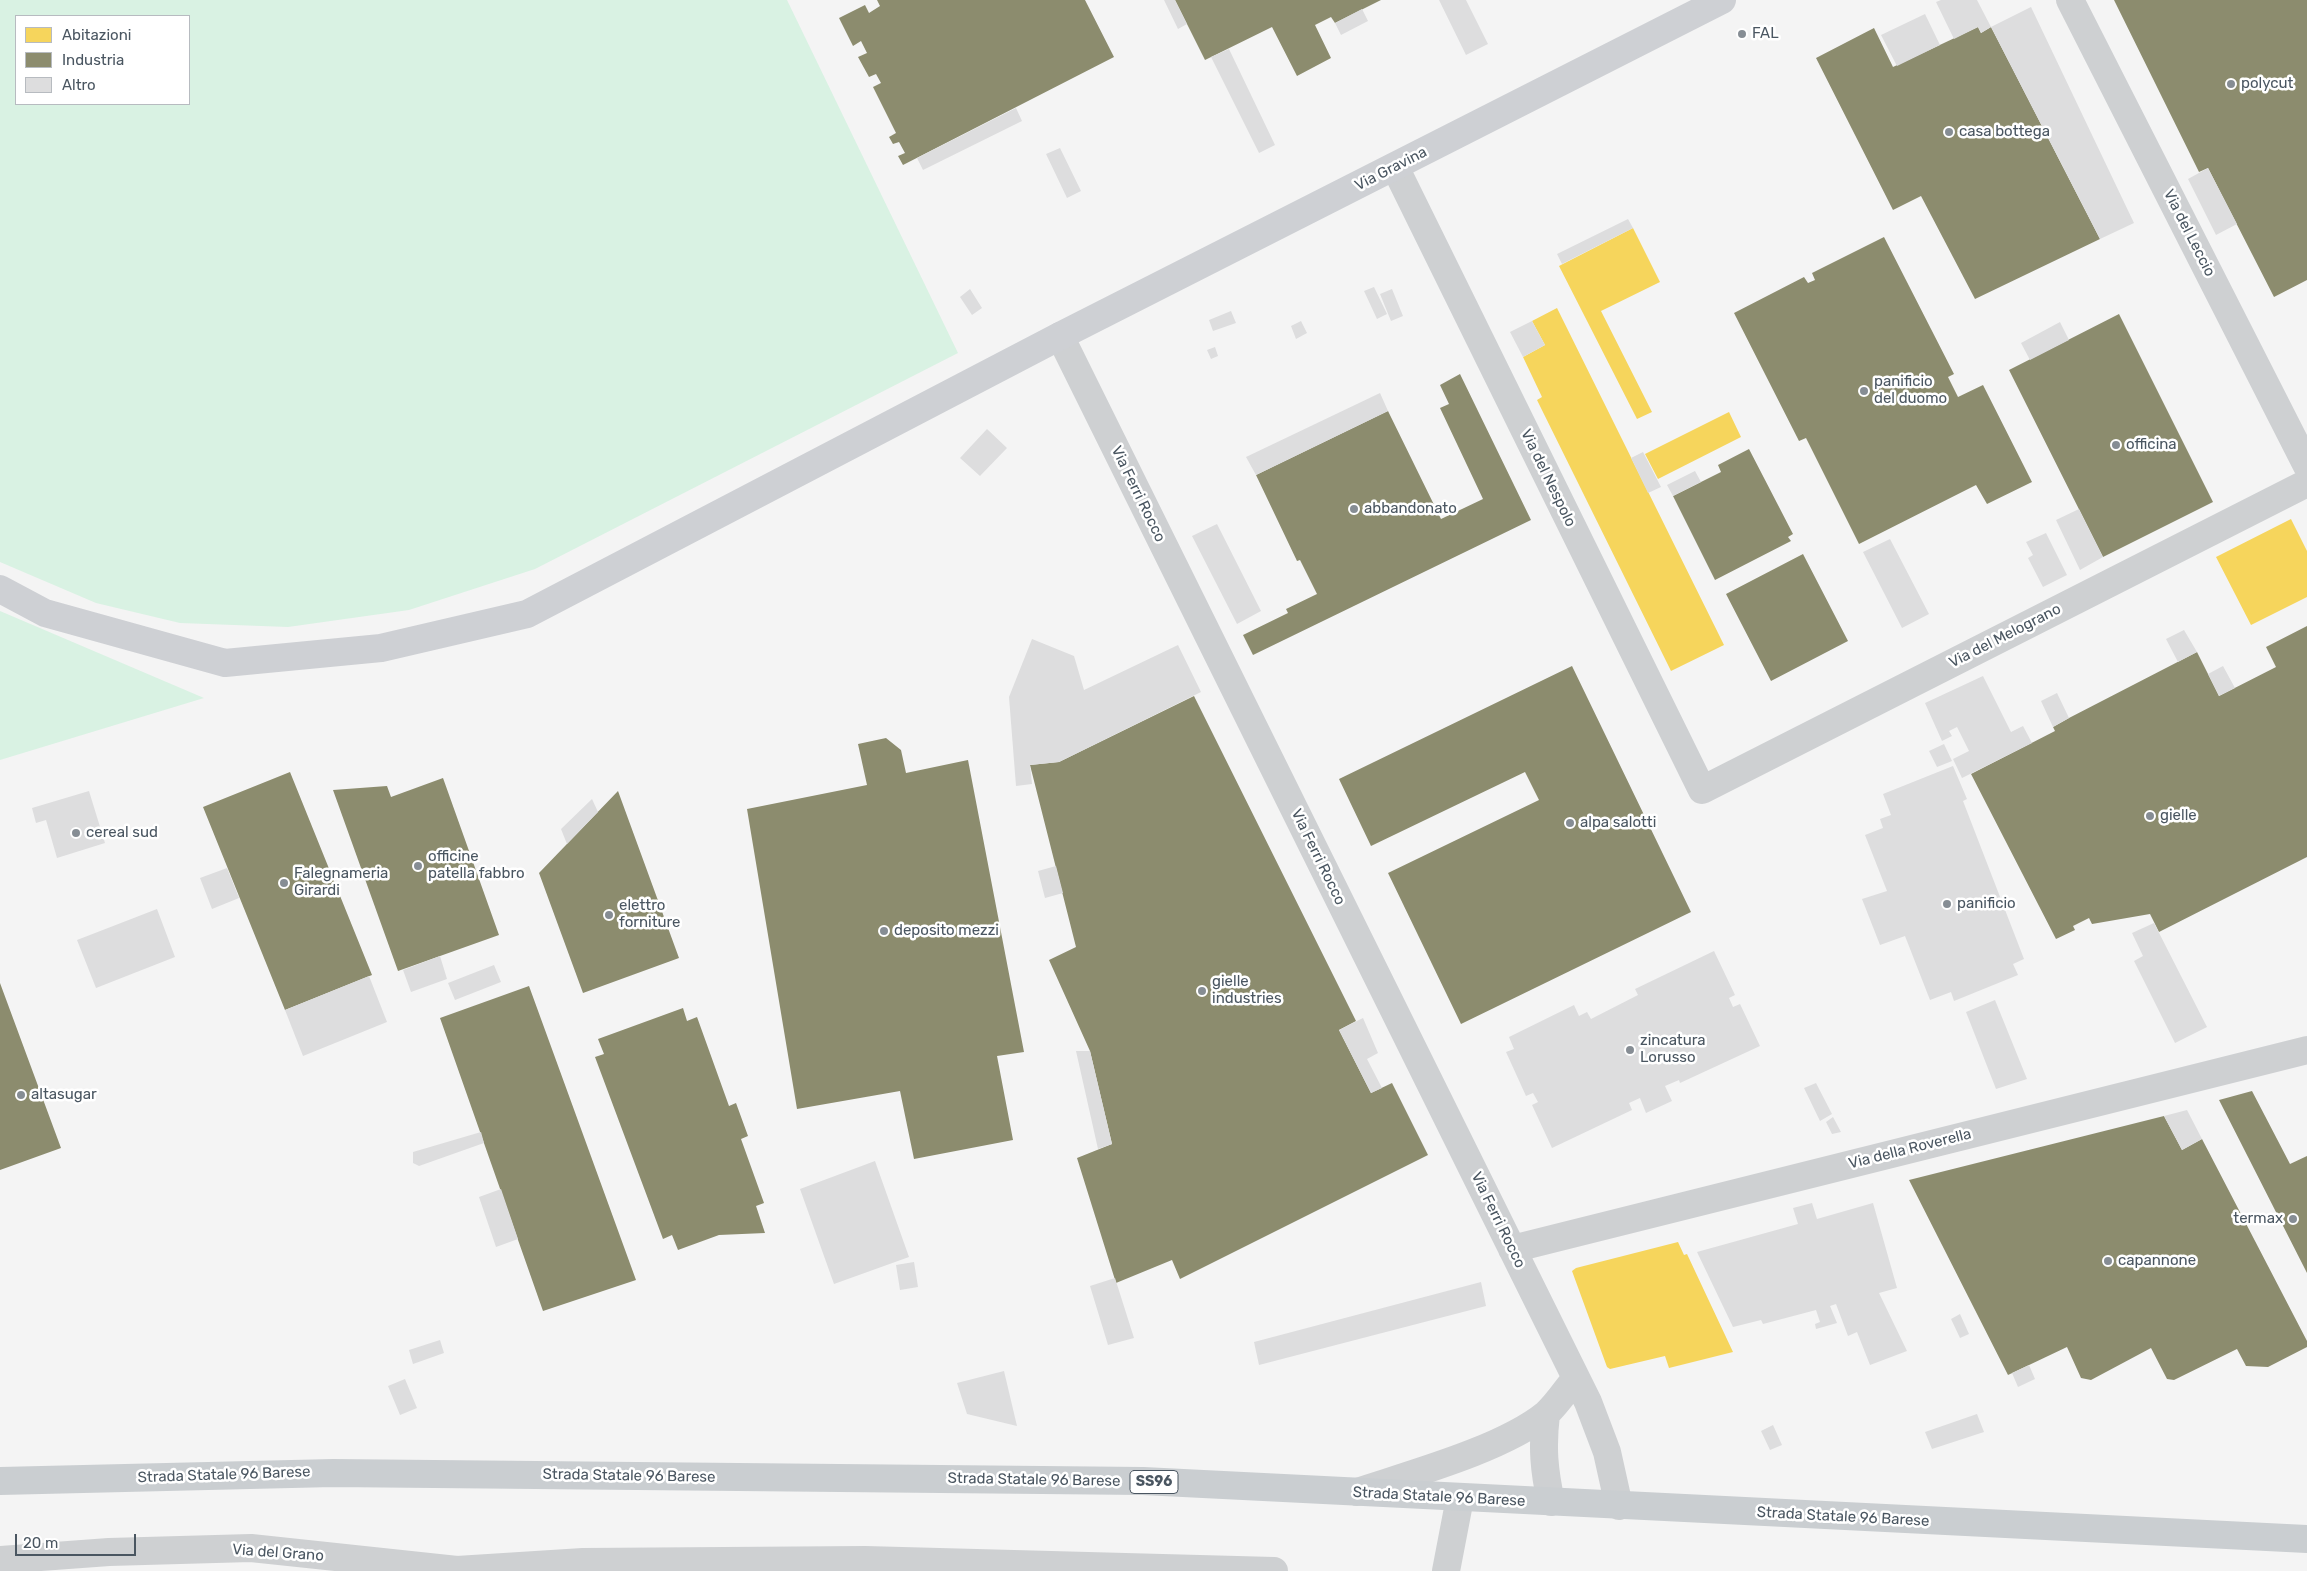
<!DOCTYPE html>
<html>
<head>
<meta charset="utf-8">
<style>
  body { margin:0 }
  #map { position:relative; width:2307px; height:1571px; overflow:hidden; background:#f4f4f4; font-family:Rubik,sans-serif }
  canvas { display:block }
  .legend { position:absolute; left:15px; top:15px; width:175px; height:90px; box-sizing:border-box; background:#fff; border:1px solid #b7bbc0; margin:0; padding:6px 9px; list-style:none; font-size:15px; color:#4a5661 }
  .legend li { display:flex; align-items:center; gap:10px; height:25px }
  .legend b { width:25px; border:1px solid #b7bbc0 }
  .scale { position:absolute; left:15px; top:1534px; width:121px; height:22px; box-sizing:border-box; border:2px solid #4a5661; border-top:0; padding-left:6px; font-size:15px; line-height:18px; white-space:nowrap; color:#4a5661; -webkit-text-stroke:4px #fff; paint-order:stroke }
</style>
</head>
<body>
<div id="map">
<canvas width="2307" height="1571"></canvas>
<ul class="legend">
<li><b style="height:14px;background:#f6d55c"></b>Abitazioni</li>
<li><b style="height:14px;background:#8c8c6e"></b>Industria</li>
<li><b style="height:14px;background:#ddddde"></b>Altro</li>
</ul>
<div class="scale">20 m</div>
</div>
<script>
const g = document.querySelector('canvas').getContext('2d');
g.lineJoin = 'round';
function paint(path, color) { g.fillStyle = color; g.fill(path, 'evenodd'); }
function strokePath(path, color, width, dash) { g.strokeStyle = color; g.lineWidth = width; g.lineCap = dash ? 'butt' : 'round'; g.setLineDash(dash || []); g.stroke(path); }
function label(font, color, halo, rows, align = 'center') {
  g.font = font + ' Rubik,sans-serif'; g.lineWidth = 5; g.setLineDash([]); g.textBaseline = 'middle'; g.strokeStyle = halo; g.fillStyle = color; for (const [text, x, y, turn = 0] of rows) {
    g.save(); g.translate(x, y); g.rotate((+turn || 0) * Math.PI / 180); g.textAlign = isNaN(turn) ? turn : align; if (halo) g.strokeText(text, 0, 0); g.fillText(text, 0, 0); g.restore();
  }
}
paint(new Path2D(`
  M 0,0 L 787,0 L 958,353 L 535,569 L 409,610 L 288,627 L 180,623 L 96,603 L 0,562 ZM 189,16 L 189,104 L 16,104 L 16,16 Z
  M 0,611 L 204,698 L 0,760 Z`), '#d9f2e3');
paint(new Path2D(`
  M 1633,228 L 1660,282 L 1601,311 L 1652,412 L 1637,419 L 1559,266 Z
  M 1557,308 L 1724,645 L 1671,671 L 1537,400 L 1542,397 L 1523,357 L 1545,345 L 1532,321 Z
  M 1729,412 L 1741,437 L 1658,479 L 1645,454 Z
  M 2291,519 L 2307,551 L 2307,597 L 2251,625 L 2216,557 Z
  M 1678,1242 L 1684,1255 L 1687,1254 L 1733,1352 L 1669,1368 L 1665,1356 L 1610,1369 L 1607,1367 L 1572,1271 L 1576,1268 Z`), '#f6d55c');
paint(new Path2D(`
  M 877,0 L 1085,0 L 1114,57 L 903,165 L 898,156 L 905,153 L 899,142 L 893,144 L 889,137 L 896,133 L 873,87 L 881,83 L 876,74 L 869,77 L 858,57 L 867,53 L 861,41 L 853,46 L 839,18 L 865,5 L 869,13 L 880,6 Z
  M 1175,0 L 1381,0 L 1335,23 L 1331,17 L 1315,25 L 1331,58 L 1297,76 L 1272,27 L 1205,60 Z
  M 2114,0 L 2307,0 L 2307,280 L 2274,297 L 2208,168 L 2199,172 Z
  M 1978,27 L 1981,33 L 1991,27 L 2100,239 L 1975,299 L 1921,196 L 1893,210 L 1816,58 L 1874,28 L 1893,67 Z
  M 1884,237 L 1954,374 L 1948,377 L 1958,397 L 1983,385 L 2032,482 L 1987,504 L 1976,485 L 1859,544 L 1806,438 L 1799,441 L 1734,313 L 1804,277 L 1808,283 L 1815,280 L 1812,273 Z
  M 2119,314 L 2213,502 L 2103,557 L 2009,370 Z
  M 1460,374 L 1531,520 L 1253,655 L 1243,635 L 1288,613 L 1286,609 L 1317,594 L 1300,560 L 1297,561 L 1256,475 L 1388,411 L 1441,519 L 1483,499 L 1440,408 L 1449,404 L 1440,385 Z
  M 1749,449 L 1793,534 L 1788,537 L 1791,541 L 1715,580 L 1673,496 L 1721,472 L 1718,465 Z
  M 1803,554 L 1848,641 L 1771,681 L 1726,594 Z
  M 2307,626 L 2307,857 L 2159,932 L 2150,914 L 2092,924 L 2089,918 L 2073,926 L 2075,930 L 2056,939 L 1971,774 L 2055,731 L 2053,727 L 2069,718 L 2197,652 L 2219,696 L 2276,667 L 2266,647 Z
  M 1572,666 L 1691,912 L 1461,1024 L 1388,873 L 1539,800 L 1525,772 L 1371,846 L 1339,779 Z
  M 1194,696 L 1356,1021 L 1339,1030 L 1371,1093 L 1392,1083 L 1428,1155 L 1180,1279 L 1172,1260 L 1116,1283 L 1077,1158 L 1112,1144 L 1090,1051 L 1049,960 L 1076,947 L 1030,765 L 1059,762 Z
  M 886,738 L 901,750 L 906,773 L 968,760 L 1024,1052 L 997,1056 L 1013,1140 L 914,1159 L 900,1091 L 797,1109 L 747,809 L 867,785 L 858,744 Z
  M 290,772 L 372,975 L 285,1010 L 203,807 Z
  M 443,778 L 499,935 L 398,971 L 333,790 L 387,786 L 391,797 Z
  M 618,791 L 679,958 L 583,993 L 539,873 Z
  M 0,983 L 61,1148 L 0,1170 Z
  M 529,986 L 636,1280 L 543,1311 L 440,1018 Z
  M 683,1008 L 687,1021 L 697,1017 L 729,1106 L 736,1103 L 748,1136 L 741,1139 L 764,1203 L 756,1206 L 765,1233 L 719,1235 L 678,1250 L 672,1235 L 663,1239 L 595,1057 L 604,1054 L 598,1039 Z
  M 2252,1091 L 2290,1164 L 2307,1156 L 2307,1273 L 2219,1100 Z
  M 2164,1116 L 2182,1150 L 2202,1139 L 2307,1341 L 2307,1347 L 2268,1367 L 2246,1366 L 2237,1349 L 2174,1380 L 2167,1379 L 2151,1348 L 2091,1380 L 2081,1378 L 2067,1347 L 2008,1375 L 1909,1180 Z`), '#8c8c6e');
paint(new Path2D(`
  M 1164,0 L 1175,0 L 1187,24 L 1178,29 Z
  M 1439,0 L 1466,0 L 1488,44 L 1466,55 Z
  M 1941,0 L 1977,0 L 1991,27 L 1981,33 L 1978,27 L 1954,39 L 1936,2 Z
  M 2031,7 L 2134,223 L 2100,239 L 1991,27 Z
  M 1362,9 L 1368,21 L 1341,35 L 1335,23 Z
  M 1925,14 L 1940,45 L 1897,66 L 1881,35 Z
  M 1229,49 L 1275,145 L 1259,153 L 1211,57 Z
  M 1016,108 L 1022,121 L 923,170 L 917,158 Z
  M 1060,148 L 1081,191 L 1067,198 L 1046,154 Z
  M 2208,168 L 2237,224 L 2216,235 L 2188,179 Z
  M 1628,219 L 1633,228 L 1562,264 L 1557,254 Z
  M 1374,287 L 1387,314 L 1377,319 L 1364,291 Z
  M 970,289 L 982,308 L 972,315 L 960,297 Z
  M 1392,289 L 1403,316 L 1391,321 L 1380,294 Z
  M 1231,311 L 1236,323 L 1213,331 L 1209,320 Z
  M 1301,321 L 1307,333 L 1296,339 L 1291,326 Z
  M 1532,321 L 1545,345 L 1523,357 L 1510,332 Z
  M 2060,322 L 2069,340 L 2030,360 L 2021,343 Z
  M 1215,347 L 1218,356 L 1211,359 L 1207,350 Z
  M 1380,393 L 1388,411 L 1256,475 L 1246,457 Z
  M 987,429 L 1007,448 L 980,476 L 960,458 Z
  M 1643,452 L 1661,487 L 1648,493 L 1631,458 Z
  M 1695,471 L 1701,482 L 1673,496 L 1667,485 Z
  M 2079,509 L 2103,557 L 2080,570 L 2056,520 Z
  M 1217,524 L 1261,611 L 1237,624 L 1192,536 Z
  M 2046,533 L 2067,575 L 2043,587 L 2028,558 L 2033,555 L 2026,542 Z
  M 1890,539 L 1929,614 L 1902,628 L 1863,552 Z
  M 2184,630 L 2197,652 L 2178,662 L 2166,639 Z
  M 1032,639 L 1074,656 L 1084,690 L 1178,645 L 1201,692 L 1059,762 L 1030,765 L 1032,784 L 1016,786 L 1009,697 Z
  M 2223,666 L 2235,688 L 2219,696 L 2208,674 Z
  M 1983,676 L 2011,732 L 2023,726 L 2032,743 L 1962,778 L 1953,759 L 1969,751 L 1957,727 L 1949,731 L 1952,736 L 1942,741 L 1925,703 Z
  M 2057,693 L 2069,718 L 2053,727 L 2041,701 Z
  M 1944,744 L 1952,761 L 1937,767 L 1929,751 Z
  M 1953,766 L 1967,799 L 1963,801 L 2024,959 L 2013,964 L 2018,975 L 1954,1001 L 1951,992 L 1930,1000 L 1905,936 L 1880,945 L 1862,899 L 1887,891 L 1865,835 L 1883,828 L 1880,819 L 1891,815 L 1883,794 Z
  M 89,791 L 105,843 L 57,858 L 46,820 L 36,823 L 32,808 Z
  M 592,799 L 598,812 L 567,844 L 561,829 Z
  M 1056,866 L 1063,893 L 1045,898 L 1038,871 Z
  M 227,868 L 239,898 L 212,909 L 200,878 Z
  M 157,909 L 175,957 L 96,988 L 77,940 Z
  M 2154,923 L 2207,1027 L 2175,1043 L 2134,961 L 2143,956 L 2132,933 Z
  M 1714,951 L 1735,995 L 1729,998 L 1733,1007 L 1740,1004 L 1760,1046 L 1680,1083 L 1679,1080 L 1665,1086 L 1672,1101 L 1646,1113 L 1640,1098 L 1629,1103 L 1632,1110 L 1552,1148 L 1532,1105 L 1538,1102 L 1533,1093 L 1526,1096 L 1506,1052 L 1514,1049 L 1509,1037 L 1574,1005 L 1579,1016 L 1587,1012 L 1591,1019 L 1638,995 L 1635,989 Z
  M 440,956 L 447,979 L 411,992 L 403,970 Z
  M 494,965 L 501,982 L 455,1000 L 448,983 Z
  M 369,976 L 387,1022 L 303,1056 L 285,1010 Z
  M 1995,1000 L 2027,1079 L 1996,1089 L 1966,1012 Z
  M 1363,1018 L 1378,1053 L 1367,1059 L 1382,1088 L 1371,1093 L 1339,1030 Z
  M 1076,1051 L 1090,1051 L 1112,1144 L 1098,1149 Z
  M 1816,1083 L 1832,1114 L 1820,1121 L 1804,1088 Z
  M 2187,1110 L 2202,1139 L 2182,1150 L 2164,1116 Z
  M 1833,1117 L 1841,1132 L 1832,1134 L 1826,1122 Z
  M 481,1132 L 484,1143 L 419,1166 L 413,1163 L 413,1152 Z
  M 875,1161 L 909,1257 L 834,1284 L 800,1189 Z
  M 501,1189 L 518,1239 L 496,1247 L 479,1197 Z
  M 1812,1203 L 1817,1219 L 1873,1203 L 1897,1288 L 1879,1293 L 1907,1351 L 1870,1365 L 1857,1332 L 1848,1336 L 1836,1304 L 1830,1306 L 1837,1323 L 1816,1329 L 1815,1324 L 1820,1322 L 1816,1310 L 1763,1324 L 1761,1320 L 1733,1327 L 1697,1252 L 1798,1224 L 1793,1208 Z
  M 914,1262 L 918,1287 L 900,1290 L 896,1265 Z
  M 1115,1278 L 1134,1338 L 1108,1345 L 1090,1286 Z
  M 1481,1282 L 1486,1306 L 1259,1365 L 1254,1342 Z
  M 1960,1314 L 1969,1334 L 1960,1338 L 1951,1319 Z
  M 440,1340 L 444,1353 L 413,1364 L 409,1350 Z
  M 2029,1365 L 2035,1379 L 2018,1387 L 2012,1373 Z
  M 1004,1371 L 1017,1426 L 967,1414 L 957,1383 Z
  M 405,1379 L 417,1408 L 400,1415 L 388,1386 Z
  M 1977,1414 L 1984,1432 L 1932,1449 L 1925,1432 Z
  M 1773,1425 L 1782,1445 L 1770,1450 L 1761,1431 Z`), '#ddddde');
strokePath(new Path2D(`
  M 2070,0 L 2307,466
  M 1395,167 L 1702,790 L 2307,483
  M 1060,336 L 1588,1402 L 1607,1452 L 1619,1506
  M 1512,1249 L 2307,1050
  M 1546,1414 C 1542,1447 1544,1470 1551,1502
  M 1357,1492 C 1411,1474 1503,1449 1546,1414 C 1557,1404 1566,1390 1575,1379
  M 0,1560 L 109,1552 L 251,1548 L 457,1570 L 583,1562 L 865,1560 L 1274,1571
  M 1446,1571 L 1460,1498`), '#ced0d2', 28);
strokePath(new Path2D(`
  M 0,589 L 45,613 L 225,663 L 381,648 L 527,614 L 1060,336 L 1722,0`), '#ced0d4', 28);
strokePath(new Path2D(`
  M 0,1481 L 333,1473 L 1143,1481 L 2307,1539`), '#caced1', 28);
for (const [x, y, r, color] of [
  [1742,34,5,"#868d94"],
  [2231,84,5,"#868d94"],
  [1949,132,5,"#868d94"],
  [1864,391,5,"#868d94"],
  [2116,445,5,"#868d94"],
  [1354,509,5,"#868d94"],
  [2150,816,5,"#868d94"],
  [1570,823,5,"#868d94"],
  [76,833,5,"#868d94"],
  [418,866,5,"#868d94"],
  [284,883,5,"#868d94"],
  [1947,904,5,"#868d94"],
  [609,915,5,"#868d94"],
  [884,931,5,"#868d94"],
  [1202,991,5,"#868d94"],
  [1630,1050,5,"#868d94"],
  [21,1095,5,"#868d94"],
  [2293,1219,5,"#868d94"],
  [2108,1261,5,"#868d94"]
]) { const dot = new Path2D(); dot.arc(x, y, r, 0, 2 * Math.PI); g.fillStyle = color; g.fill(dot); strokePath(dot, '#fff', 2); }
for (const [x, y, w] of [
  [1154,1482,48]
]) { const box = new Path2D(); box.roundRect(x - w / 2, y - 11.5, w, 23, 4); g.fillStyle = '#fff'; g.fill(box); strokePath(box, '#4a5661', 1); }
label('bold 14px', '#4a5661', null, [
  ["SS96",1154,1482]
]);
label('15px', '#4a5661', '#fff', [
  ["FAL",1752,34],
  ["polycut",2241,84],
  ["casa bottega",1959,132],
  ["panificio",1874,382],
  ["del duomo",1874,399],
  ["officina",2126,445],
  ["abbandonato",1364,509],
  ["gielle",2160,816],
  ["alpa salotti",1580,823],
  ["cereal sud",86,833],
  ["officine",428,857],
  ["patella fabbro",428,874],
  ["Falegnameria",294,874],
  ["Girardi",294,891],
  ["panificio",1957,904],
  ["elettro",619,906],
  ["forniture",619,923],
  ["deposito mezzi",894,931],
  ["gielle",1212,982],
  ["industries",1212,999],
  ["zincatura",1640,1041],
  ["Lorusso",1640,1058],
  ["altasugar",31,1095],
  ["termax",2283,1219,"right"],
  ["capannone",2118,1261]
], 'left');
label('15px', '#4a5661', '#fff', [
  ["Via Gravina",1391,169,-27],
  ["Via del Leccio",2189,233,63],
  ["Via del Nespolo",1548,478,64],
  ["Via Ferri Rocco",1138,494,64],
  ["Via del Melograno",2005,636,-27],
  ["Via Ferri Rocco",1318,857,64],
  ["Via della Roverella",1910,1149,-14],
  ["Via Ferri Rocco",1498,1220,64],
  ["Strada Statale 96 Barese",224,1475,-2],
  ["Strada Statale 96 Barese",629,1476,1],
  ["Strada Statale 96 Barese",1034,1480,1],
  ["Strada Statale 96 Barese",1439,1497,3],
  ["Strada Statale 96 Barese",1843,1517,3],
  ["Via del Grano",278,1553,4]
]);
</script>
</body>
</html>
